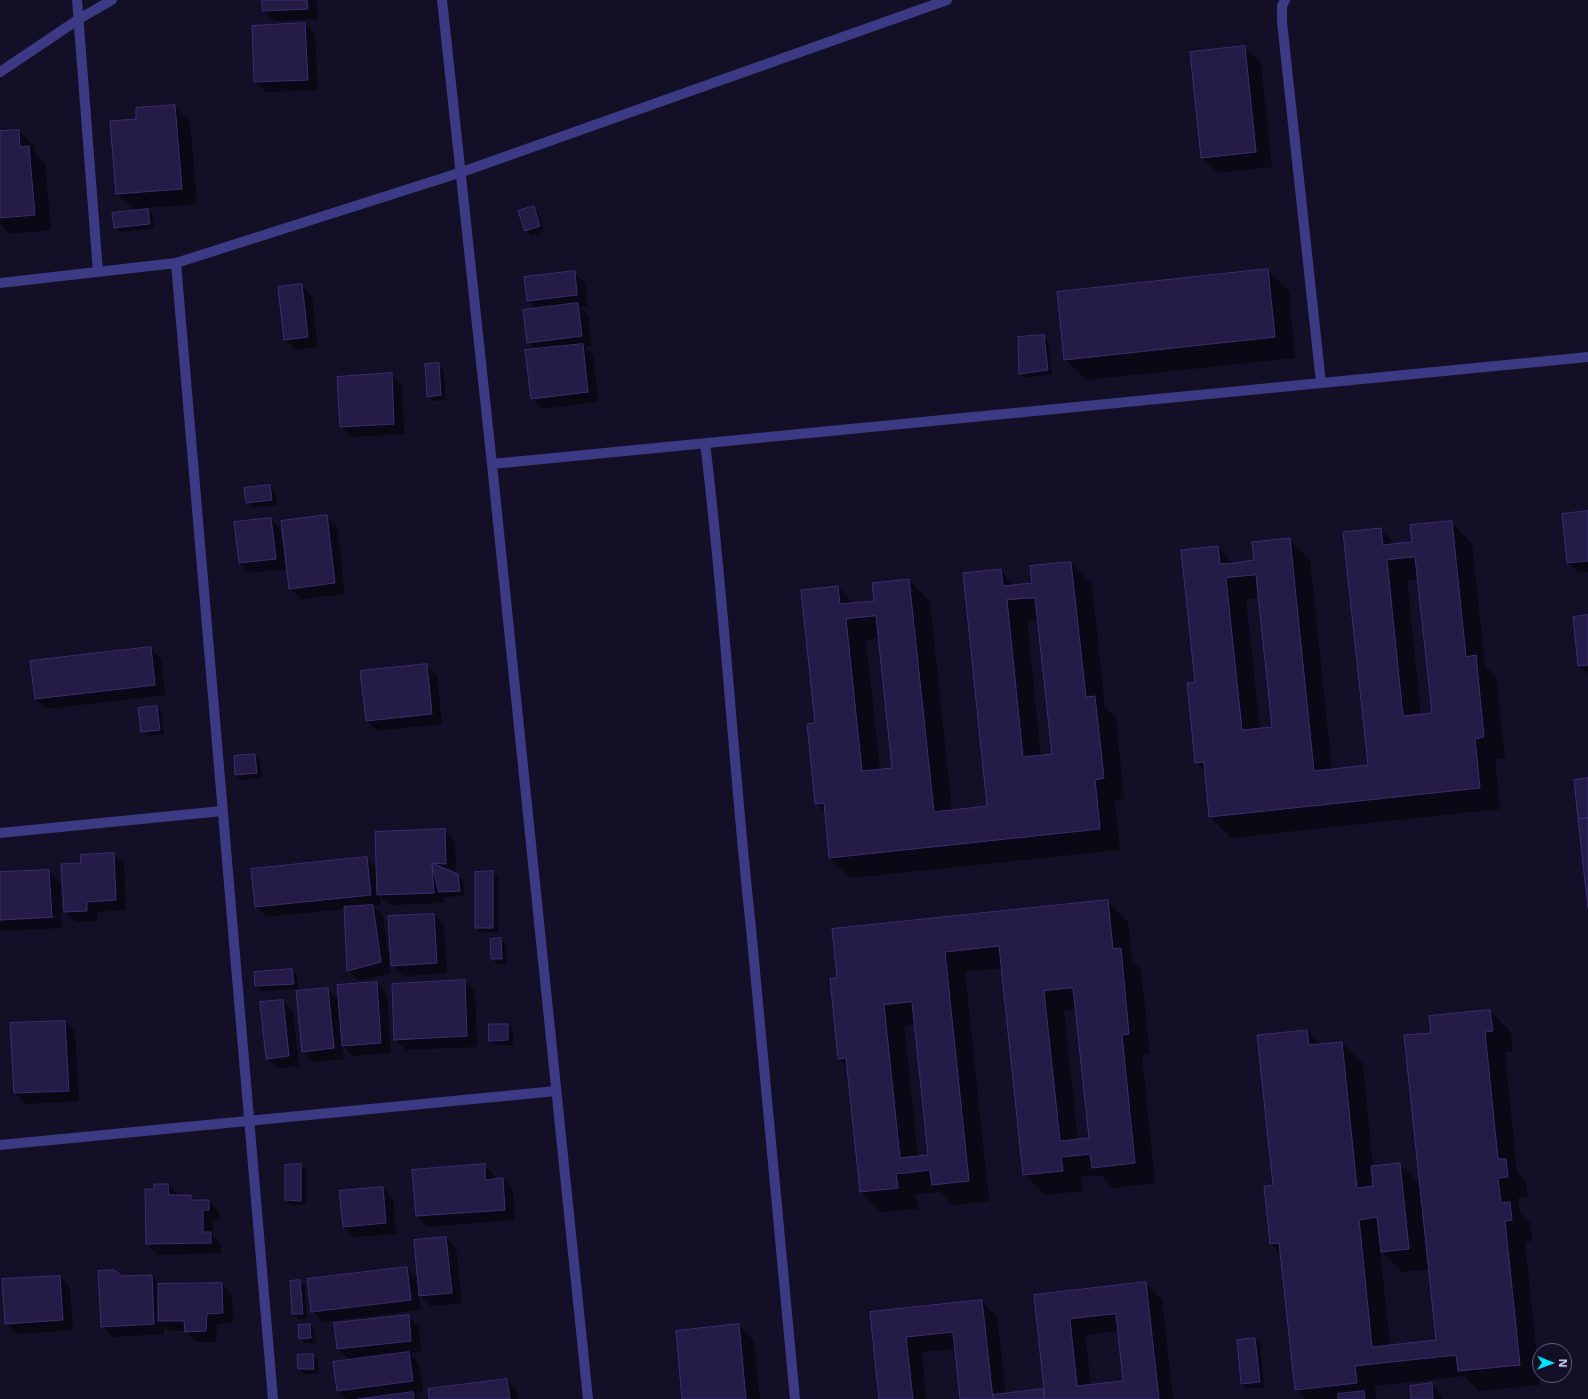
<!DOCTYPE html>
<html>
<head>
<meta charset="utf-8">
<style>
  body { margin:0 }
  #map { position:relative; width:1588px; height:1399px; overflow:hidden; background:#130f26; font-family:"Noto Sans",sans-serif }
  canvas { display:block }
  .north { position:absolute; left:1532px; top:1343px; width:40px; height:40px; box-sizing:border-box; background:#130f26; border:1px solid #625e7d; border-radius:50%; rotate:91deg; font-size:11px; font-weight:700; line-height:16px; text-align:center; color:#d9d4ff }
  .north::after { content:''; display:block; margin:auto; width:14px; height:18px; background:#00e5ff; clip-path:polygon(50% 0,100% 100%,50% 72%,0 100%) }
</style>
</head>
<body>
<div id="map">
<canvas width="1588" height="1399"></canvas>
<div class="north">N</div>
</div>
<script>
const g = document.querySelector('canvas').getContext('2d');
g.lineJoin = 'round';
function paint(path, color) { g.fillStyle = color; g.fill(path, 'evenodd'); }
function strokePath(path, color, width, dash) { g.strokeStyle = color; g.lineWidth = width; g.lineCap = dash ? 'butt' : 'round'; g.setLineDash(dash || []); g.stroke(path); }
paint(new Path2D(`
  M 263,0 L 317,0 L 318,19 L 274,21 L 264,11 Z
  M 305,24 L 315,34 L 318,90 L 266,92 L 255,82 Z
  M 1245,47 L 1261,63 L 1272,167 L 1218,173 L 1202,157 Z
  M 174,106 L 190,122 L 197,204 L 146,208 L 152,215 L 154,228 L 120,232 L 115,227 L 142,211 L 142,209 L 133,209 L 117,194 L 137,119 Z
  M 19,131 L 35,146 L 35,154 L 45,163 L 51,230 L 10,234 L 0,224 L 0,132 Z
  M 533,207 L 538,212 L 544,231 L 531,236 L 526,231 Z
  M 1268,270 L 1289,291 L 1295,358 L 1086,380 L 1065,359 Z
  M 574,272 L 585,283 L 587,306 L 580,307 L 588,315 L 592,346 L 585,347 L 593,355 L 598,402 L 542,409 L 532,398 L 536,350 L 528,342 L 536,309 L 528,301 L 525,278 Z
  M 301,285 L 312,296 L 318,347 L 295,350 L 285,339 Z
  M 1043,336 L 1048,341 L 1052,374 L 1025,378 L 1020,373 Z
  M 438,364 L 443,369 L 446,400 L 433,401 L 428,396 Z
  M 391,374 L 402,385 L 404,434 L 351,437 L 341,426 Z
  M 270,486 L 275,491 L 277,505 L 252,508 L 247,503 Z
  M 1588,512 L 1588,572 L 1579,573 L 1568,563 Z
  M 326,516 L 337,527 L 345,594 L 301,599 L 290,588 Z
  M 271,519 L 281,530 L 286,569 L 250,573 L 239,563 Z
  M 1451,522 L 1472,543 L 1485,666 L 1496,677 L 1505,758 L 1495,759 L 1500,809 L 1231,838 L 1210,817 L 1206,772 L 1196,762 L 1196,683 L 1218,547 L 1234,564 L 1255,561 L 1289,539 L 1310,560 L 1332,770 L 1369,766 L 1380,529 L 1396,545 L 1413,543 ZM 1419,579 L 1433,714 L 1421,715 L 1407,580 ZM 1259,597 L 1273,728 L 1260,729 L 1246,599 Z
  M 1071,563 L 1092,584 L 1105,707 L 1116,718 L 1124,799 L 1115,800 L 1120,850 L 851,878 L 830,858 L 826,813 L 816,803 L 816,724 L 838,587 L 854,604 L 875,602 L 909,580 L 930,601 L 952,811 L 988,807 L 1000,570 L 1016,586 L 1033,584 ZM 1039,620 L 1053,755 L 1041,756 L 1027,621 ZM 879,638 L 893,768 L 880,770 L 866,640 Z
  M 1588,616 L 1588,674 L 1579,665 Z
  M 150,648 L 161,659 L 165,695 L 46,709 L 36,699 Z
  M 426,665 L 437,675 L 442,724 L 377,731 L 367,721 Z
  M 156,707 L 162,712 L 164,734 L 147,736 L 142,731 Z
  M 255,755 L 260,760 L 262,778 L 241,780 L 236,775 Z
  M 444,830 L 455,840 L 456,874 L 463,880 L 464,896 L 444,897 L 444,903 L 389,905 L 380,896 L 381,905 L 373,906 L 383,916 L 391,973 L 358,981 L 348,970 L 345,909 L 267,917 L 256,907 L 366,858 L 377,868 Z
  M 113,854 L 124,864 L 126,910 L 97,912 L 98,921 L 75,922 L 65,911 L 82,864 Z
  M 49,871 L 60,882 L 62,928 L 0,931 L 0,921 L 57,918 L 57,916 L 0,919 L 0,873 Z
  M 493,872 L 498,877 L 498,932 L 481,933 L 476,928 Z
  M 1107,901 L 1128,921 L 1132,961 L 1141,970 L 1150,1054 L 1142,1055 L 1155,1183 L 1113,1188 L 1101,1175 L 1081,1177 L 1083,1191 L 1045,1195 L 1024,1174 L 1002,968 L 965,972 L 989,1201 L 953,1205 L 940,1192 L 916,1194 L 918,1209 L 881,1212 L 861,1192 L 848,1067 L 839,1059 L 831,979 L 838,979 ZM 1076,1010 L 1090,1139 L 1078,1140 L 1064,1011 ZM 916,1024 L 930,1156 L 918,1157 L 904,1025 Z
  M 434,915 L 444,925 L 447,973 L 403,976 L 392,965 Z
  M 501,939 L 506,945 L 506,963 L 497,964 L 492,958 Z
  M 292,970 L 297,975 L 298,989 L 261,991 L 256,986 L 255,973 Z
  M 464,981 L 475,992 L 477,1047 L 406,1050 L 395,1040 Z
  M 376,983 L 387,994 L 391,1053 L 353,1056 L 342,1045 L 344,1059 L 313,1062 L 303,1051 L 327,989 L 339,1001 Z
  M 283,1001 L 293,1011 L 299,1066 L 278,1069 L 267,1058 Z
  M 1490,1011 L 1511,1032 L 1513,1052 L 1505,1052 L 1517,1172 L 1526,1181 L 1528,1197 L 1518,1198 L 1520,1213 L 1531,1224 L 1532,1241 L 1525,1242 L 1540,1385 L 1479,1391 L 1464,1376 L 1375,1386 L 1376,1399 L 1305,1399 L 1296,1390 L 1281,1254 L 1271,1244 L 1274,1186 L 1307,1031 L 1322,1045 L 1342,1043 L 1363,1064 L 1373,1167 L 1400,1164 L 1421,1185 L 1432,1034 ZM 1380,1250 L 1402,1272 L 1430,1269 L 1437,1341 L 1390,1346 Z
  M 65,1022 L 75,1032 L 79,1101 L 25,1104 L 15,1093 L 11,1024 Z
  M 508,1024 L 513,1030 L 513,1045 L 495,1045 L 490,1040 Z
  M 301,1165 L 306,1170 L 306,1205 L 291,1205 L 286,1200 Z
  M 484,1165 L 495,1176 L 495,1180 L 503,1179 L 513,1190 L 515,1220 L 427,1227 L 417,1216 L 413,1171 Z
  M 168,1185 L 179,1196 L 190,1196 L 196,1201 L 209,1201 L 219,1211 L 220,1220 L 213,1220 L 213,1236 L 221,1243 L 221,1253 L 157,1255 L 147,1244 L 146,1190 L 155,1190 Z
  M 383,1188 L 393,1198 L 396,1234 L 354,1237 L 344,1227 Z
  M 446,1238 L 456,1248 L 462,1303 L 431,1306 L 419,1295 L 421,1310 L 323,1322 L 312,1311 L 407,1269 L 419,1280 Z
  M 152,1276 L 160,1285 L 222,1284 L 232,1295 L 233,1323 L 217,1324 L 216,1342 L 196,1342 L 185,1331 L 169,1331 L 164,1326 L 164,1334 L 113,1337 L 102,1327 L 122,1277 Z
  M 60,1277 L 70,1287 L 73,1330 L 16,1334 L 6,1323 Z
  M 300,1281 L 305,1286 L 307,1318 L 298,1319 L 293,1314 L 291,1282 Z
  M 1146,1284 L 1162,1299 L 1173,1399 L 961,1399 L 956,1349 L 922,1352 L 926,1399 L 880,1399 L 871,1313 L 982,1301 L 997,1317 L 1006,1394 L 1043,1390 L 1045,1392 L 1035,1296 ZM 1119,1331 L 1124,1382 L 1091,1386 L 1085,1335 Z
  M 408,1317 L 419,1327 L 421,1352 L 409,1353 L 419,1363 L 423,1392 L 412,1393 L 418,1399 L 346,1399 L 338,1391 L 350,1360 L 338,1349 Z
  M 310,1325 L 315,1330 L 316,1343 L 305,1343 L 300,1338 Z
  M 739,1325 L 754,1341 L 760,1399 L 683,1399 Z
  M 1255,1339 L 1260,1344 L 1264,1387 L 1247,1389 L 1242,1384 L 1238,1341 Z
  M 313,1355 L 318,1360 L 319,1374 L 304,1374 L 299,1369 Z
  M 507,1380 L 517,1391 L 518,1399 L 430,1399 Z
  M 1431,1384 L 1442,1395 L 1442,1399 L 1412,1399 Z`), '#0007');
const building = new Path2D(`
  M 262,0 L 307,0 L 308,9 L 263,11 Z
  M 305,23 L 308,80 L 254,82 L 252,26 Z
  M 1245,46 L 1256,152 L 1201,158 L 1190,52 Z
  M 175,105 L 182,189 L 116,194 L 110,121 L 136,119 L 136,108 Z
  M 19,130 L 20,147 L 29,146 L 35,215 L 0,218 L 0,131 Z
  M 534,206 L 540,226 L 525,231 L 518,211 Z
  M 148,209 L 150,224 L 114,228 L 112,213 Z
  M 1268,269 L 1275,337 L 1064,360 L 1057,292 Z
  M 575,271 L 577,295 L 527,301 L 524,277 Z
  M 302,284 L 308,337 L 284,340 L 278,287 Z
  M 578,303 L 582,336 L 527,343 L 523,310 Z
  M 1044,335 L 1048,370 L 1019,374 L 1018,337 Z
  M 583,344 L 588,392 L 531,399 L 525,350 Z
  M 439,363 L 441,395 L 427,397 L 425,364 Z
  M 392,373 L 394,424 L 340,427 L 337,377 Z
  M 270,485 L 272,500 L 246,503 L 244,488 Z
  M 1588,511 L 1588,561 L 1567,563 L 1562,514 Z
  M 327,515 L 335,583 L 289,589 L 281,521 Z
  M 271,518 L 276,559 L 239,563 L 234,522 Z
  M 1452,521 L 1466,657 L 1476,655 L 1484,737 L 1475,739 L 1480,788 L 1209,817 L 1204,762 L 1195,763 L 1187,683 L 1195,682 L 1181,550 L 1218,546 L 1220,564 L 1234,563 L 1254,560 L 1252,542 L 1290,538 L 1314,771 L 1368,765 L 1343,532 L 1381,528 L 1383,545 L 1401,543 L 1412,542 L 1410,525 ZM 1415,557 L 1432,713 L 1403,716 L 1387,560 ZM 1256,575 L 1272,727 L 1242,730 L 1226,578 Z
  M 1071,562 L 1086,697 L 1095,696 L 1104,778 L 1095,780 L 1100,829 L 829,858 L 824,803 L 815,804 L 807,724 L 815,723 L 801,590 L 838,586 L 840,604 L 874,601 L 872,583 L 909,579 L 934,812 L 987,806 L 963,573 L 1001,569 L 1003,586 L 1032,583 L 1030,566 ZM 1035,598 L 1052,754 L 1023,757 L 1007,600 ZM 876,616 L 892,768 L 862,771 L 846,619 Z
  M 1588,615 L 1588,665 L 1578,666 L 1573,617 Z
  M 151,647 L 155,685 L 35,699 L 30,661 Z
  M 427,664 L 432,714 L 366,721 L 360,671 Z
  M 157,706 L 160,730 L 141,732 L 138,708 Z
  M 255,754 L 257,773 L 235,775 L 234,756 Z
  M 1588,778 L 1588,818 L 1578,819 L 1574,780 Z
  M 1588,818 L 1588,908 L 1578,819 Z
  M 445,829 L 446,864 L 432,863 L 434,893 L 377,895 L 375,832 Z
  M 114,853 L 116,900 L 87,902 L 87,911 L 64,912 L 61,864 L 81,863 L 80,855 Z
  M 367,857 L 371,895 L 255,907 L 251,869 Z
  M 432,863 L 458,874 L 460,891 L 439,892 Z
  M 49,870 L 52,917 L 0,920 L 0,872 Z
  M 493,871 L 493,928 L 475,928 L 475,872 Z
  M 1108,900 L 1113,949 L 1121,948 L 1129,1034 L 1122,1035 L 1135,1163 L 1092,1168 L 1090,1154 L 1072,1156 L 1061,1157 L 1063,1171 L 1023,1175 L 999,946 L 945,952 L 969,1181 L 932,1185 L 930,1170 L 896,1174 L 898,1188 L 860,1192 L 846,1058 L 838,1059 L 830,978 L 837,978 L 832,929 ZM 1073,988 L 1089,1138 L 1060,1141 L 1044,991 ZM 912,1002 L 928,1155 L 900,1158 L 884,1005 Z
  M 373,905 L 381,962 L 347,971 L 344,907 Z
  M 434,914 L 437,963 L 391,966 L 388,916 Z
  M 501,938 L 502,959 L 491,959 L 490,939 Z
  M 292,969 L 294,984 L 255,986 L 254,972 Z
  M 465,980 L 467,1036 L 394,1040 L 392,984 Z
  M 377,982 L 381,1043 L 342,1046 L 337,985 Z
  M 328,988 L 334,1048 L 302,1052 L 296,991 Z
  M 283,1000 L 289,1056 L 266,1059 L 260,1002 Z
  M 1490,1010 L 1493,1031 L 1485,1032 L 1498,1159 L 1506,1159 L 1508,1177 L 1498,1178 L 1501,1203 L 1510,1202 L 1512,1220 L 1505,1221 L 1520,1365 L 1458,1371 L 1456,1355 L 1355,1366 L 1357,1383 L 1295,1390 L 1279,1243 L 1270,1244 L 1264,1186 L 1273,1185 L 1257,1035 L 1307,1030 L 1309,1045 L 1342,1042 L 1357,1188 L 1373,1186 L 1371,1166 L 1400,1163 L 1409,1249 L 1381,1252 L 1377,1217 L 1359,1220 L 1372,1347 L 1436,1340 L 1404,1035 L 1431,1033 L 1429,1016 Z
  M 65,1021 L 69,1091 L 14,1093 L 10,1023 Z
  M 489,1024 L 508,1024 L 508,1040 L 489,1041 Z
  M 301,1164 L 301,1201 L 285,1200 L 285,1165 Z
  M 485,1164 L 485,1180 L 503,1178 L 505,1210 L 416,1216 L 412,1170 Z
  M 154,1184 L 168,1184 L 169,1195 L 191,1195 L 191,1200 L 209,1200 L 209,1210 L 203,1210 L 203,1232 L 211,1232 L 211,1243 L 146,1244 L 145,1189 L 154,1189 Z
  M 383,1187 L 386,1223 L 343,1227 L 339,1191 Z
  M 446,1237 L 452,1293 L 419,1296 L 414,1240 Z
  M 407,1267 L 411,1300 L 311,1312 L 307,1279 Z
  M 114,1270 L 122,1276 L 152,1275 L 154,1324 L 101,1327 L 98,1271 Z
  M 60,1276 L 63,1320 L 5,1324 L 2,1279 Z
  M 300,1280 L 303,1314 L 292,1314 L 290,1281 Z
  M 1146,1282 L 1159,1399 L 1045,1399 L 1034,1295 ZM 1116,1314 L 1123,1381 L 1077,1386 L 1070,1319 Z
  M 222,1283 L 223,1313 L 207,1314 L 206,1331 L 185,1332 L 184,1321 L 158,1321 L 158,1284 Z
  M 982,1300 L 993,1399 L 960,1399 L 953,1332 L 906,1337 L 913,1399 L 879,1399 L 870,1312 Z
  M 409,1315 L 411,1341 L 337,1349 L 334,1323 Z
  M 310,1324 L 311,1338 L 299,1339 L 298,1325 Z
  M 739,1324 L 746,1399 L 682,1399 L 676,1331 Z
  M 1255,1338 L 1260,1382 L 1241,1384 L 1237,1340 Z
  M 409,1352 L 413,1381 L 337,1391 L 333,1362 Z
  M 313,1354 L 314,1369 L 298,1369 L 297,1355 Z
  M 507,1379 L 510,1399 L 429,1399 L 428,1389 Z
  M 1432,1383 L 1433,1399 L 1411,1399 L 1410,1386 Z
  M 1043,1389 L 1044,1399 L 993,1399 L 993,1395 Z
  M 1364,1391 L 1365,1399 L 1338,1399 L 1338,1394 Z
  M 413,1392 L 414,1399 L 358,1399 Z`);
paint(building, '#241b47');
strokePath(building, '#3b2d73', 1);
strokePath(new Path2D(`
  M 77,0 L 98,272
  M 442,0 L 492,464 L 588,1399
  M 1285,0 L 1282,6 L 1282,22 L 1321,383
  M 0,72 L 79,19 L 112,0
  M 176,263 L 273,1399
  M 0,283 L 176,263 L 462,172 L 947,0
  M 705,443 C 725,604 733,767 751,928 L 795,1399
  M 492,464 L 1588,357
  M 0,833 L 222,811
  M 0,1145 L 556,1091`), '#3d3a85', 10);
</script>
</body>
</html>
